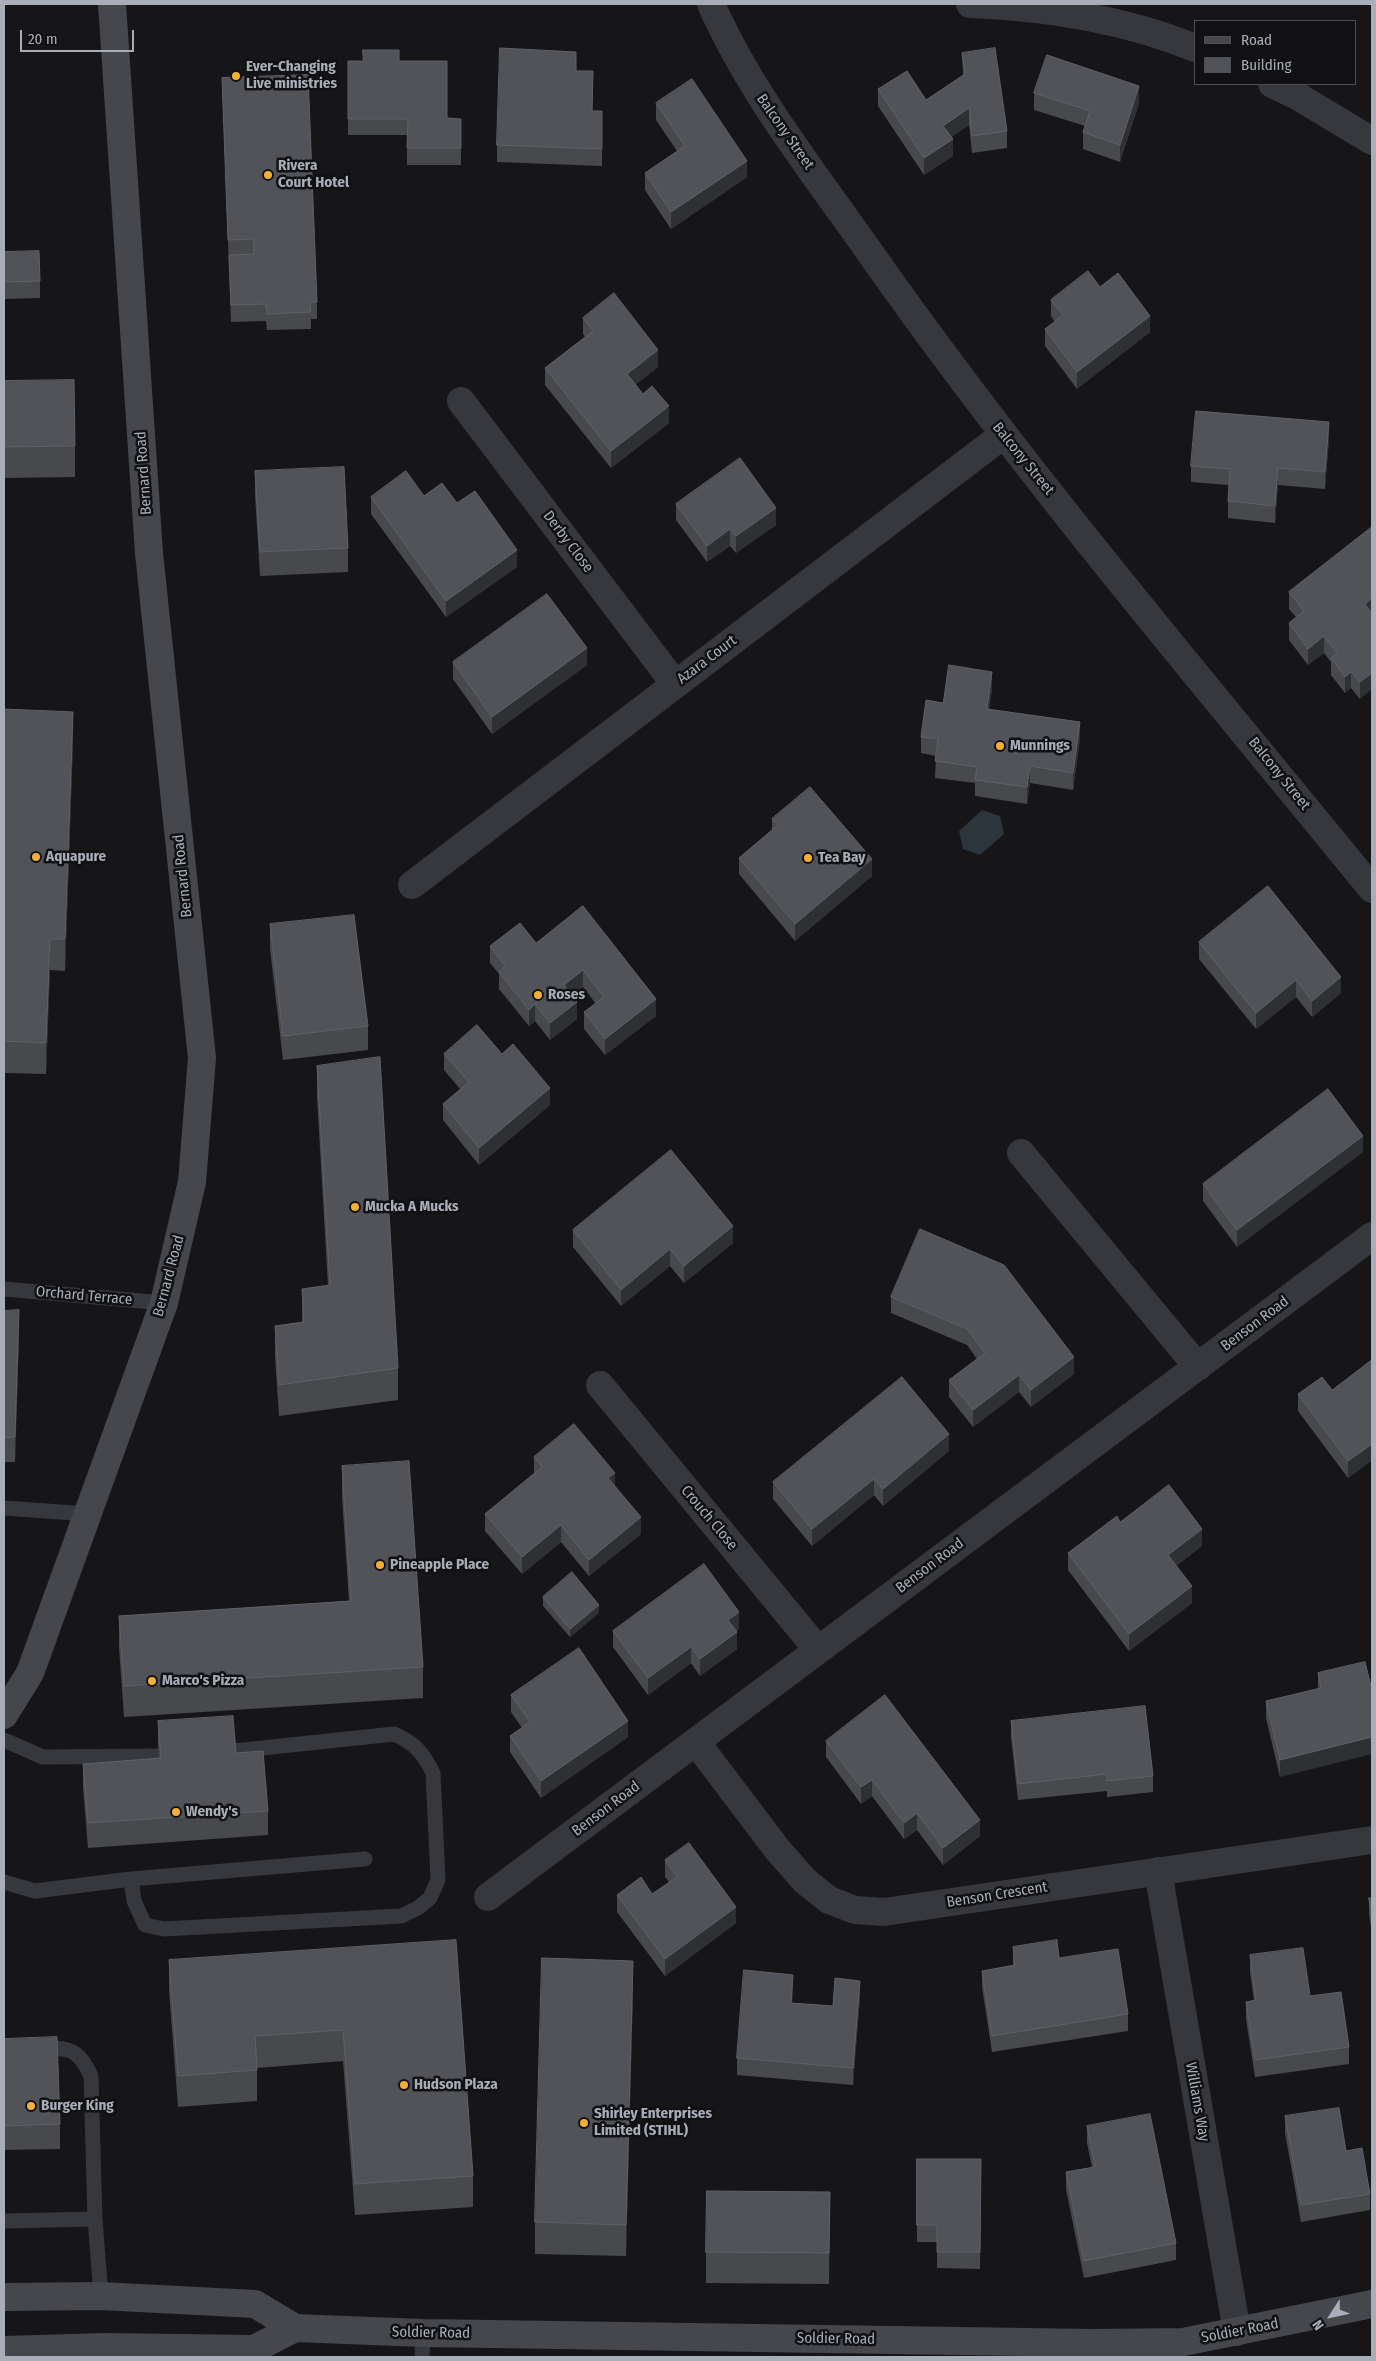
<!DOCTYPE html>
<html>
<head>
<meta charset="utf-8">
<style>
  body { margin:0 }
  #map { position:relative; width:1376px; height:2361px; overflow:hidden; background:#161618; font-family:"Fira Sans Condensed",sans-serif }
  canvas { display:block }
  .frame { position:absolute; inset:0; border:5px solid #a8adb8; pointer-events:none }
  .legend { position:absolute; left:1194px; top:20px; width:162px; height:65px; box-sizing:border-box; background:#111113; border:1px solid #4d4f55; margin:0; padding:6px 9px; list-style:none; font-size:15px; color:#a8adb8 }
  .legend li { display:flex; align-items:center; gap:10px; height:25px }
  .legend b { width:25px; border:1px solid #4d4f55 }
  .north { position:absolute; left:1306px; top:2291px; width:50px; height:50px; -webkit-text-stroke:4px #111113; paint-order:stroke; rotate:235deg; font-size:14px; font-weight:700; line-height:20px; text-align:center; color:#a8adb8 }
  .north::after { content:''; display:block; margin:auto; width:18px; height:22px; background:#a8adb8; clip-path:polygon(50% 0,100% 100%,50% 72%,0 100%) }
  .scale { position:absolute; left:20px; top:30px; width:114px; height:22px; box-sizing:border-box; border:2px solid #a8adb8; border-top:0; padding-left:6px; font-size:15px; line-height:18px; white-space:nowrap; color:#a8adb8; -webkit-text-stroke:4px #111113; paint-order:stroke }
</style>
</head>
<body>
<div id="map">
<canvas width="1376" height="2361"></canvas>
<div class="frame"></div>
<ul class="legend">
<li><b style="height:6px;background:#45474d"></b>Road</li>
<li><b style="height:14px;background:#525359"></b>Building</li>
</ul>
<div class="north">N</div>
<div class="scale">20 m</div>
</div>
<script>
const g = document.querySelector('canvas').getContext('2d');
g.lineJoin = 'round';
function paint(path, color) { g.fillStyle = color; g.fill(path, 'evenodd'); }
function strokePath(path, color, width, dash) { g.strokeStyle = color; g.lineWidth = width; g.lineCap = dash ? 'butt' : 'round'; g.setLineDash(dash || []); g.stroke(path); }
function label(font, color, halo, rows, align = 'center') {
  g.font = font + ' "Fira Sans Condensed",sans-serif'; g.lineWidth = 5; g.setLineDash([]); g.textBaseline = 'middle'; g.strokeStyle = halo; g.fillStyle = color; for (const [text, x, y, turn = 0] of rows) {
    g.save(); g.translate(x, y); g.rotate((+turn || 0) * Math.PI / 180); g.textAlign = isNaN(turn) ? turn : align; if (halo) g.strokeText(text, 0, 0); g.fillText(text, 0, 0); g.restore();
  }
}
paint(new Path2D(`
  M 982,810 L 1000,816 L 1004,834 L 980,855 L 963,849 L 959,831 Z`), '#2c353c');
strokePath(new Path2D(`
  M 4,1289 L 164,1303
  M 4,1508 L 88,1514
  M 4,1740 L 43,1757 L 159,1756
  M 131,1879 L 134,1901 L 145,1925 L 164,1929 L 401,1916 L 418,1908 L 430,1898 L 438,1880 L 433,1773 C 424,1754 414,1742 394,1734 L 234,1751
  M 4,1882 L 35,1891 L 131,1879 L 365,1859
  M 39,2048 C 68,2048 78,2047 91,2076 L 95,2219 L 101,2296
  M 4,2221 L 95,2219
  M 422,2357 L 423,2333`), '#37383d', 15);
strokePath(new Path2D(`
  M 711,4 C 750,92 811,169 866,247 C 1022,470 1200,678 1372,889
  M 970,4 C 1046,7 1124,19 1195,48
  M 1272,84 L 1299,97 L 1372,141
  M 461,401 L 675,684
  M 412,885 L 1003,435
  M 1021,1153 L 1198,1367
  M 600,1385 L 818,1650
  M 696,1742 L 777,1849 L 805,1881 L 829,1900 L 855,1910 L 884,1912 L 1372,1840
  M 1158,1871 L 1237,2332
  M 488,1897 L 1372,1236`), '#37383d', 28);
strokePath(new Path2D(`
  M 4,1715 L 30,1673 L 164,1303 L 192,1182 L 202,1058 L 149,553 L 112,4
  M 4,2297 L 101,2296 L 255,2304 L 295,2328 L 423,2333 L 1093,2343 L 1183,2342 L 1372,2304
  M 4,2350 L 105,2347 L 254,2349 L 295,2328`), '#45474d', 28);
paint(new Path2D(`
  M 962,53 L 1007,131 L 1007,148 L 972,153 L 969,125 L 951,137 L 953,156 L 924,175 L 878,106 L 878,89 L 926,100 L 963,75 Z
  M 348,61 L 399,61 L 447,118 L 461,119 L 461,165 L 407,165 L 407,135 L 348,135 Z
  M 576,71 L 593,88 L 592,111 L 602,111 L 602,166 L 497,162 L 497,145 Z
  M 222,78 L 317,302 L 317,319 L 311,319 L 311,329 L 267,330 L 266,321 L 231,322 Z
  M 1034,93 L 1139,103 L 1120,162 L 1083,149 L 1083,132 L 1085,126 L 1034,110 Z
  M 656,103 L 747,177 L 671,229 L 645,190 L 645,173 L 677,151 L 656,120 Z
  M 4,252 L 40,281 L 40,298 L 4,299 Z
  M 1100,287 L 1150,332 L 1077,389 L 1045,346 L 1045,329 L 1055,322 L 1051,316 L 1051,300 Z
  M 583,318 L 658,367 L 635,385 L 643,394 L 669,423 L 611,468 L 545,385 L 545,368 L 585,337 L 583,334 Z
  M 4,381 L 75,446 L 75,477 L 4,478 Z
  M 1329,439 L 1325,489 L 1278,485 L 1275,523 L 1228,518 L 1228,501 L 1229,485 L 1191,482 L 1191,466 Z
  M 255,471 L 348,548 L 348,572 L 260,576 L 255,495 Z
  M 424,496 L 457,503 L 517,567 L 446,617 L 371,514 L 371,497 Z
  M 676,504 L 776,525 L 736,553 L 730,546 L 707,562 L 676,520 Z
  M 1372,527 L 1360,699 L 1351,688 L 1345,693 L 1331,675 L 1331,662 L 1324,653 L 1308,665 L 1289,640 L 1289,623 L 1296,617 L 1289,609 L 1289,592 Z
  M 453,662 L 587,665 L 492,734 L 453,679 Z
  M 992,689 L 989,709 L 1080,739 L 1073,790 L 1030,783 L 1027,804 L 975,796 L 975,783 L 935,778 L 936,756 L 921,753 L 921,737 L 943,703 Z
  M 4,709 L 73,743 L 65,971 L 50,970 L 46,1074 L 4,1073 Z
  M 772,819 L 872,876 L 795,941 L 739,874 L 739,858 L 772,830 Z
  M 583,906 L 656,1016 L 605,1055 L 584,1029 L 584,1012 L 596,1004 L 583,987 L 572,996 L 577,1019 L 550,1040 L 535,1021 L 529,1026 L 499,989 L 499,974 L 490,963 L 490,946 L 536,943 Z
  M 270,924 L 368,1026 L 368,1050 L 283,1060 L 270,949 Z
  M 1199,942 L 1341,993 L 1312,1017 L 1296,997 L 1256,1029 L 1199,959 Z
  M 444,1054 L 550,1105 L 479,1165 L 443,1120 L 443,1104 L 460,1089 L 444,1070 Z
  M 317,1066 L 398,1368 L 398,1400 L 279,1416 L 275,1357 L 275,1326 L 302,1322 L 302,1289 L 328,1286 L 317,1097 Z
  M 1363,1152 L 1237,1247 L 1203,1201 L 1203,1184 Z
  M 573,1230 L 733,1243 L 684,1283 L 670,1266 L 621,1306 L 573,1247 Z
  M 891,1297 L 1074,1374 L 1031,1407 L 1019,1392 L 973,1427 L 949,1397 L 949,1380 L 977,1359 L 967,1345 L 891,1313 Z
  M 4,1311 L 19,1334 L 15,1462 L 4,1462 Z
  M 1372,1360 L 1372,1460 L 1348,1478 L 1298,1411 L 1298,1394 L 1332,1390 Z
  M 949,1451 L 883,1506 L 874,1495 L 812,1546 L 773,1499 L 773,1482 Z
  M 534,1457 L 615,1486 L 641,1534 L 589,1576 L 561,1542 L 522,1574 L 485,1531 L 485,1514 L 534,1474 Z
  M 342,1466 L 423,1667 L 423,1698 L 124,1717 L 119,1648 L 119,1616 L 349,1601 L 342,1497 Z
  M 1120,1522 L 1202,1546 L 1176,1566 L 1192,1603 L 1129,1651 L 1068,1570 L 1068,1553 Z
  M 543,1597 L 599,1613 L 570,1637 L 543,1606 Z
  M 739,1629 L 736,1631 L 737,1649 L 700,1676 L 691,1663 L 648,1695 L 613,1647 L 613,1631 Z
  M 1365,1662 L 1280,1777 L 1266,1718 L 1266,1701 L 1318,1689 L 1318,1673 Z
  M 511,1695 L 628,1737 L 541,1798 L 510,1752 L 510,1736 L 522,1728 L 511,1712 Z
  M 158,1721 L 236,1753 L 268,1811 L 268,1835 L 88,1848 L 83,1788 L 83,1764 L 159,1758 L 158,1745 Z
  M 1011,1721 L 1153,1776 L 1153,1792 L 1107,1797 L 1107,1791 L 1018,1800 L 1011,1737 Z
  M 826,1741 L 980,1836 L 943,1865 L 917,1830 L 904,1839 L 872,1796 L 861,1804 L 826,1757 Z
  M 665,1860 L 736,1923 L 665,1976 L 617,1912 L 617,1895 L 652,1894 L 669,1882 L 665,1877 Z
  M 1369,1898 L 1372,1898 L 1372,1932 L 1369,1915 Z
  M 456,1940 L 473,2176 L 473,2207 L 355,2215 L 343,2061 L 257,2068 L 257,2101 L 178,2107 L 169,1991 L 169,1960 Z
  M 1013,1947 L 1128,2014 L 1128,2031 L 992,2052 L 982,1987 L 982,1971 L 1013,1966 Z
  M 1250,1955 L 1310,1996 L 1349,2047 L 1349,2064 L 1255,2077 L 1246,2019 L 1246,2002 L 1254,2001 L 1250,1972 Z
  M 793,1991 L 792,2003 L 833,2006 L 860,1997 L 853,2085 L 737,2075 L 737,2058 Z
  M 633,1992 L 626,2256 L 535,2254 L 535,2222 Z
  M 4,2039 L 60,2124 L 60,2149 L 4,2150 Z
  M 1285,2116 L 1346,2151 L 1370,2194 L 1370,2210 L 1301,2222 L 1285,2133 Z
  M 1087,2126 L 1176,2243 L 1176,2260 L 1084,2278 L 1066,2189 L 1066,2172 L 1092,2167 L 1087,2143 Z
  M 917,2159 L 981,2159 L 980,2269 L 937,2268 L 937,2242 L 917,2242 Z
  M 830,2192 L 829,2284 L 706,2283 L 706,2252 Z`), '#47494d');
paint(new Path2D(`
  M 1139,86 L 1139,103 L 1120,162 L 1120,145 Z
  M 969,108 L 969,125 L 943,143 L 943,126 Z
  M 953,139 L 953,156 L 924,175 L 924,158 Z
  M 747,161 L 747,177 L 671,229 L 671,212 Z
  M 1150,316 L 1150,332 L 1077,389 L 1077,372 Z
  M 658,350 L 658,367 L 627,391 L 627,374 Z
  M 669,406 L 669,423 L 611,468 L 611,451 Z
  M 1329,422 L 1329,439 L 1325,489 L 1325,472 Z
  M 1278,468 L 1278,485 L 1275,523 L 1275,506 Z
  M 776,508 L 776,525 L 736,553 L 736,536 Z
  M 730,529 L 730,546 L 707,562 L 707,546 Z
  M 517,550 L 517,567 L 446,617 L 446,601 Z
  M 1372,598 L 1372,615 L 1365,604 Z
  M 1324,636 L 1324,653 L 1308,665 L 1308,649 Z
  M 587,648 L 587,665 L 492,734 L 492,717 Z
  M 992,672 L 992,689 L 987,725 L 987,709 Z
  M 1351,672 L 1351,688 L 1345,693 L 1345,677 Z
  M 1372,673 L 1372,689 L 1360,699 L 1360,682 Z
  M 73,712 L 73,743 L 65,971 L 65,939 Z
  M 1080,722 L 1080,739 L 1073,790 L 1073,773 Z
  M 1030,766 L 1030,783 L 1027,804 L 1027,787 Z
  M 872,859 L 872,876 L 795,941 L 795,924 Z
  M 50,939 L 50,970 L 46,1074 L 46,1043 Z
  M 583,970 L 583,987 L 564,1002 L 564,985 Z
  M 1341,977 L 1341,993 L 1312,1017 L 1312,1001 Z
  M 1296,980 L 1296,997 L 1256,1029 L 1256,1013 Z
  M 656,999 L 656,1016 L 605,1055 L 605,1039 Z
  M 577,1002 L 577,1019 L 550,1040 L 550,1023 Z
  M 535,1004 L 535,1021 L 529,1026 L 529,1010 Z
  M 550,1088 L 550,1105 L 479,1165 L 479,1148 Z
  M 1363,1136 L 1363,1152 L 1237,1247 L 1237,1230 Z
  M 733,1226 L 733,1243 L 684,1283 L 684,1266 Z
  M 670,1249 L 670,1266 L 621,1306 L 621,1290 Z
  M 19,1310 L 19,1334 L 15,1462 L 15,1437 Z
  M 1074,1357 L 1074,1374 L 1031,1407 L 1031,1390 Z
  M 1019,1375 L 1019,1392 L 973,1427 L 973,1410 Z
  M 949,1434 L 949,1451 L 883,1506 L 883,1489 Z
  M 1372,1444 L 1372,1460 L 1348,1478 L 1348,1461 Z
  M 615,1473 L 615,1490 L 608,1478 Z
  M 874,1479 L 874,1495 L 812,1546 L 812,1529 Z
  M 641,1517 L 641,1534 L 589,1576 L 589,1560 Z
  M 561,1525 L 561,1542 L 522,1574 L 522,1557 Z
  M 1202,1529 L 1202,1546 L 1168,1572 L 1168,1555 Z
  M 1192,1586 L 1192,1603 L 1129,1651 L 1129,1634 Z
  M 599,1605 L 599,1613 L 570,1637 L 570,1629 Z
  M 739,1612 L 739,1629 L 728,1637 L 728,1620 Z
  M 737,1632 L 737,1649 L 700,1676 L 700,1659 Z
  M 691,1647 L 691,1663 L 648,1695 L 648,1678 Z
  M 628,1721 L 628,1737 L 541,1798 L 541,1781 Z
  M 1372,1737 L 1372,1754 L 1280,1777 L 1280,1760 Z
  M 872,1780 L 872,1796 L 861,1804 L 861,1787 Z
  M 917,1813 L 917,1830 L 904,1839 L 904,1823 Z
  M 980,1820 L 980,1836 L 943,1865 L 943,1848 Z
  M 736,1907 L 736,1923 L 665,1976 L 665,1959 Z
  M 633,1961 L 633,1992 L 626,2256 L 626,2225 Z
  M 793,1975 L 793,1991 L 791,2019 L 791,2003 Z
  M 860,1981 L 860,1997 L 853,2085 L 853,2068 Z`), '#2f3033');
const building = new Path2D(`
  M 500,48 L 576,52 L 576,71 L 593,71 L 592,111 L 602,111 L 602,149 L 497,145 Z
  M 995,48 L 1007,131 L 972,136 L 969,108 L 943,126 L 953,139 L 924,158 L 878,89 L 907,71 L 926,100 L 965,74 L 962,53 Z
  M 363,50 L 399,50 L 399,61 L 447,61 L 447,118 L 461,119 L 461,148 L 407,148 L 408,119 L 348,119 L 348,61 L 363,61 Z
  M 1047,55 L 1139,86 L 1120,145 L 1083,132 L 1090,111 L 1034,93 Z
  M 308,75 L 317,302 L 310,302 L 311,312 L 267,314 L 266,304 L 231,305 L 229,255 L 254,254 L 254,239 L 228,240 L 222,78 Z
  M 692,79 L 747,161 L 671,212 L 645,173 L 685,146 L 656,103 Z
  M 39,251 L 40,281 L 4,282 L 4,252 Z
  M 1088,271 L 1100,287 L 1118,273 L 1150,316 L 1077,372 L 1045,329 L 1063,315 L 1051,300 Z
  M 614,293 L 658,350 L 627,374 L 643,394 L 652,386 L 669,406 L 611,451 L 545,368 L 593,331 L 583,318 Z
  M 74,380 L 75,446 L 4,447 L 4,381 Z
  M 1196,411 L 1329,422 L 1325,472 L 1278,468 L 1275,506 L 1228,501 L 1230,469 L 1191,466 Z
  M 740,458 L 776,508 L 736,536 L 730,529 L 707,546 L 676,504 Z
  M 344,467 L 348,548 L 260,552 L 255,471 Z
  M 406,471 L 424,496 L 442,483 L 457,503 L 475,491 L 517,550 L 446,601 L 371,497 Z
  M 1372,527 L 1372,598 L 1365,604 L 1372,614 L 1372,673 L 1360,682 L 1351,672 L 1345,677 L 1331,658 L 1337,653 L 1324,636 L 1308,649 L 1289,623 L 1304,611 L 1289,592 Z
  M 547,594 L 587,648 L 492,717 L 453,662 Z
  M 949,665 L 992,672 L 987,709 L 1080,722 L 1073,773 L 1030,766 L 1027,787 L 975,780 L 977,767 L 935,761 L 938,739 L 921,737 L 926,700 L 943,703 Z
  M 4,709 L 73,712 L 65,939 L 50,939 L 46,1043 L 4,1041 Z
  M 810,787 L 872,859 L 795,924 L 739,858 L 778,825 L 772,819 Z
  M 1268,886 L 1341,977 L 1312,1001 L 1296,980 L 1256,1013 L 1199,942 Z
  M 583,906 L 656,999 L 605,1039 L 584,1012 L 604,997 L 583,970 L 564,985 L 577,1002 L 550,1023 L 535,1004 L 529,1010 L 499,972 L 505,966 L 490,946 L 520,923 L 536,943 Z
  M 354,915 L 368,1026 L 283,1036 L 270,924 Z
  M 477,1025 L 502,1054 L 513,1044 L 550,1088 L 479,1148 L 443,1104 L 469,1082 L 444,1054 Z
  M 380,1057 L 398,1368 L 279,1385 L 275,1326 L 304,1322 L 302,1289 L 330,1285 L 317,1066 Z
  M 1328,1089 L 1363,1136 L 1237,1230 L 1203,1184 Z
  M 671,1150 L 733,1226 L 684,1266 L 670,1249 L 621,1290 L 573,1230 Z
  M 920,1229 L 1004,1265 L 1074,1357 L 1031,1390 L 1019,1375 L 973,1410 L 949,1380 L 985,1353 L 967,1329 L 891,1297 Z
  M 19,1310 L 15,1437 L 4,1438 L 4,1311 Z
  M 1372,1360 L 1372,1444 L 1348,1461 L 1298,1394 L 1322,1377 L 1332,1390 Z
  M 902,1377 L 949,1434 L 883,1489 L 874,1479 L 812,1529 L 773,1482 Z
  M 574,1424 L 615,1473 L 608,1478 L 641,1517 L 589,1560 L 561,1525 L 522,1557 L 485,1514 L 542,1467 L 534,1457 Z
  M 409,1461 L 423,1667 L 124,1686 L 119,1616 L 351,1601 L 342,1466 Z
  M 1169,1485 L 1202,1529 L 1168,1555 L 1192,1586 L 1129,1634 L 1068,1553 L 1117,1516 L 1120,1522 Z
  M 704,1564 L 739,1612 L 728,1620 L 737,1632 L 700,1659 L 691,1647 L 648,1678 L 613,1631 Z
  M 572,1572 L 599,1605 L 570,1629 L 543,1597 Z
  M 579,1648 L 628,1721 L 541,1781 L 510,1736 L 530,1722 L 511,1695 Z
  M 1365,1662 L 1372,1690 L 1372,1737 L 1280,1760 L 1266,1701 L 1321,1688 L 1318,1673 Z
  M 885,1695 L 980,1820 L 943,1848 L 917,1813 L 904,1823 L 872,1780 L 861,1787 L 826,1741 Z
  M 1145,1706 L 1153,1776 L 1107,1781 L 1107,1774 L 1018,1784 L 1011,1721 Z
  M 233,1716 L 236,1753 L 263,1751 L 268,1811 L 88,1823 L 83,1764 L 161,1758 L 158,1721 Z
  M 689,1843 L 736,1907 L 665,1959 L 617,1895 L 641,1877 L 652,1894 L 677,1877 L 665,1860 Z
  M 1369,1898 L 1372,1898 L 1372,1916 Z
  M 456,1940 L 473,2176 L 355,2184 L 343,2030 L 255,2036 L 257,2070 L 178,2076 L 169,1960 Z
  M 1057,1940 L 1059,1958 L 1118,1949 L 1128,2014 L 992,2036 L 982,1971 L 1015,1965 L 1013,1947 Z
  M 1303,1948 L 1310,1996 L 1341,1992 L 1349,2047 L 1255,2060 L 1246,2002 L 1256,2000 L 1250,1955 Z
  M 542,1958 L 633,1961 L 626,2225 L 535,2222 Z
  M 744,1970 L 793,1975 L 791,2003 L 833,2006 L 835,1978 L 860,1981 L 853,2068 L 737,2058 Z
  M 57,2037 L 60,2124 L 4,2126 L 4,2039 Z
  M 1339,2108 L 1346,2151 L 1362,2148 L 1370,2194 L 1301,2205 L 1285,2116 Z
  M 1150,2114 L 1176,2243 L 1084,2261 L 1066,2172 L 1095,2167 L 1087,2126 Z
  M 917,2159 L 981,2159 L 980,2252 L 937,2252 L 937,2225 L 917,2225 Z
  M 707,2191 L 830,2192 L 829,2253 L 706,2252 Z`);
paint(building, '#525359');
strokePath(building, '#5f6168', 1);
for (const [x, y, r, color] of [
  [236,76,5,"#f2b134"],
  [268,175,5,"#f2b134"],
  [1000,746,5,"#f2b134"],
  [36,857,5,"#f2b134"],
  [808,858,5,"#f2b134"],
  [538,995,5,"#f2b134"],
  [355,1207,5,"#f2b134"],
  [380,1565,5,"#f2b134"],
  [152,1681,5,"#f2b134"],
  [176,1812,5,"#f2b134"],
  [404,2085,5,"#f2b134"],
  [31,2106,5,"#f2b134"],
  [584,2123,5,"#f2b134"]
]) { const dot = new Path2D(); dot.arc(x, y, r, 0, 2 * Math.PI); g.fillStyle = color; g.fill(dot); strokePath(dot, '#111113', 2); }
label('bold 15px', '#a8adb8', '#111113', [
  ["Ever-Changing",246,67],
  ["Live ministries",246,84],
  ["Rivera",278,166],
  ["Court Hotel",278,183],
  ["Munnings",1010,746],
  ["Aquapure",46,857],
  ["Tea Bay",818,858],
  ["Roses",548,995],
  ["Mucka A Mucks",365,1207],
  ["Pineapple Place",390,1565],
  ["Marco's Pizza",162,1681],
  ["Wendy's",186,1812],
  ["Hudson Plaza",414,2085],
  ["Burger King",41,2106],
  ["Shirley Enterprises",594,2114],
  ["Limited (STIHL)",594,2131]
], 'left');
label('15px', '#a8adb8', '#111113', [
  ["Balcony Street",785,132,55],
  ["Balcony Street",1023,459,51],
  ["Bernard Road",144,473,-94],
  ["Derby Close",568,542,53],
  ["Azara Court",707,660,-37],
  ["Balcony Street",1279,774,51],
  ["Bernard Road",183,876,-96],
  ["Bernard Road",169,1276,-75],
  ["Orchard Terrace",84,1296,5],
  ["Benson Road",1255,1324,-37],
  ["Crouch Close",709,1518,50],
  ["Benson Road",930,1566,-37],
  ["Benson Road",606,1809,-37],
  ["Benson Crescent",997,1895,-9],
  ["Williams Way",1197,2102,80],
  ["Soldier Road",1240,2331,-11],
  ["Soldier Road",431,2333,1],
  ["Soldier Road",836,2339,1]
]);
</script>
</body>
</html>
